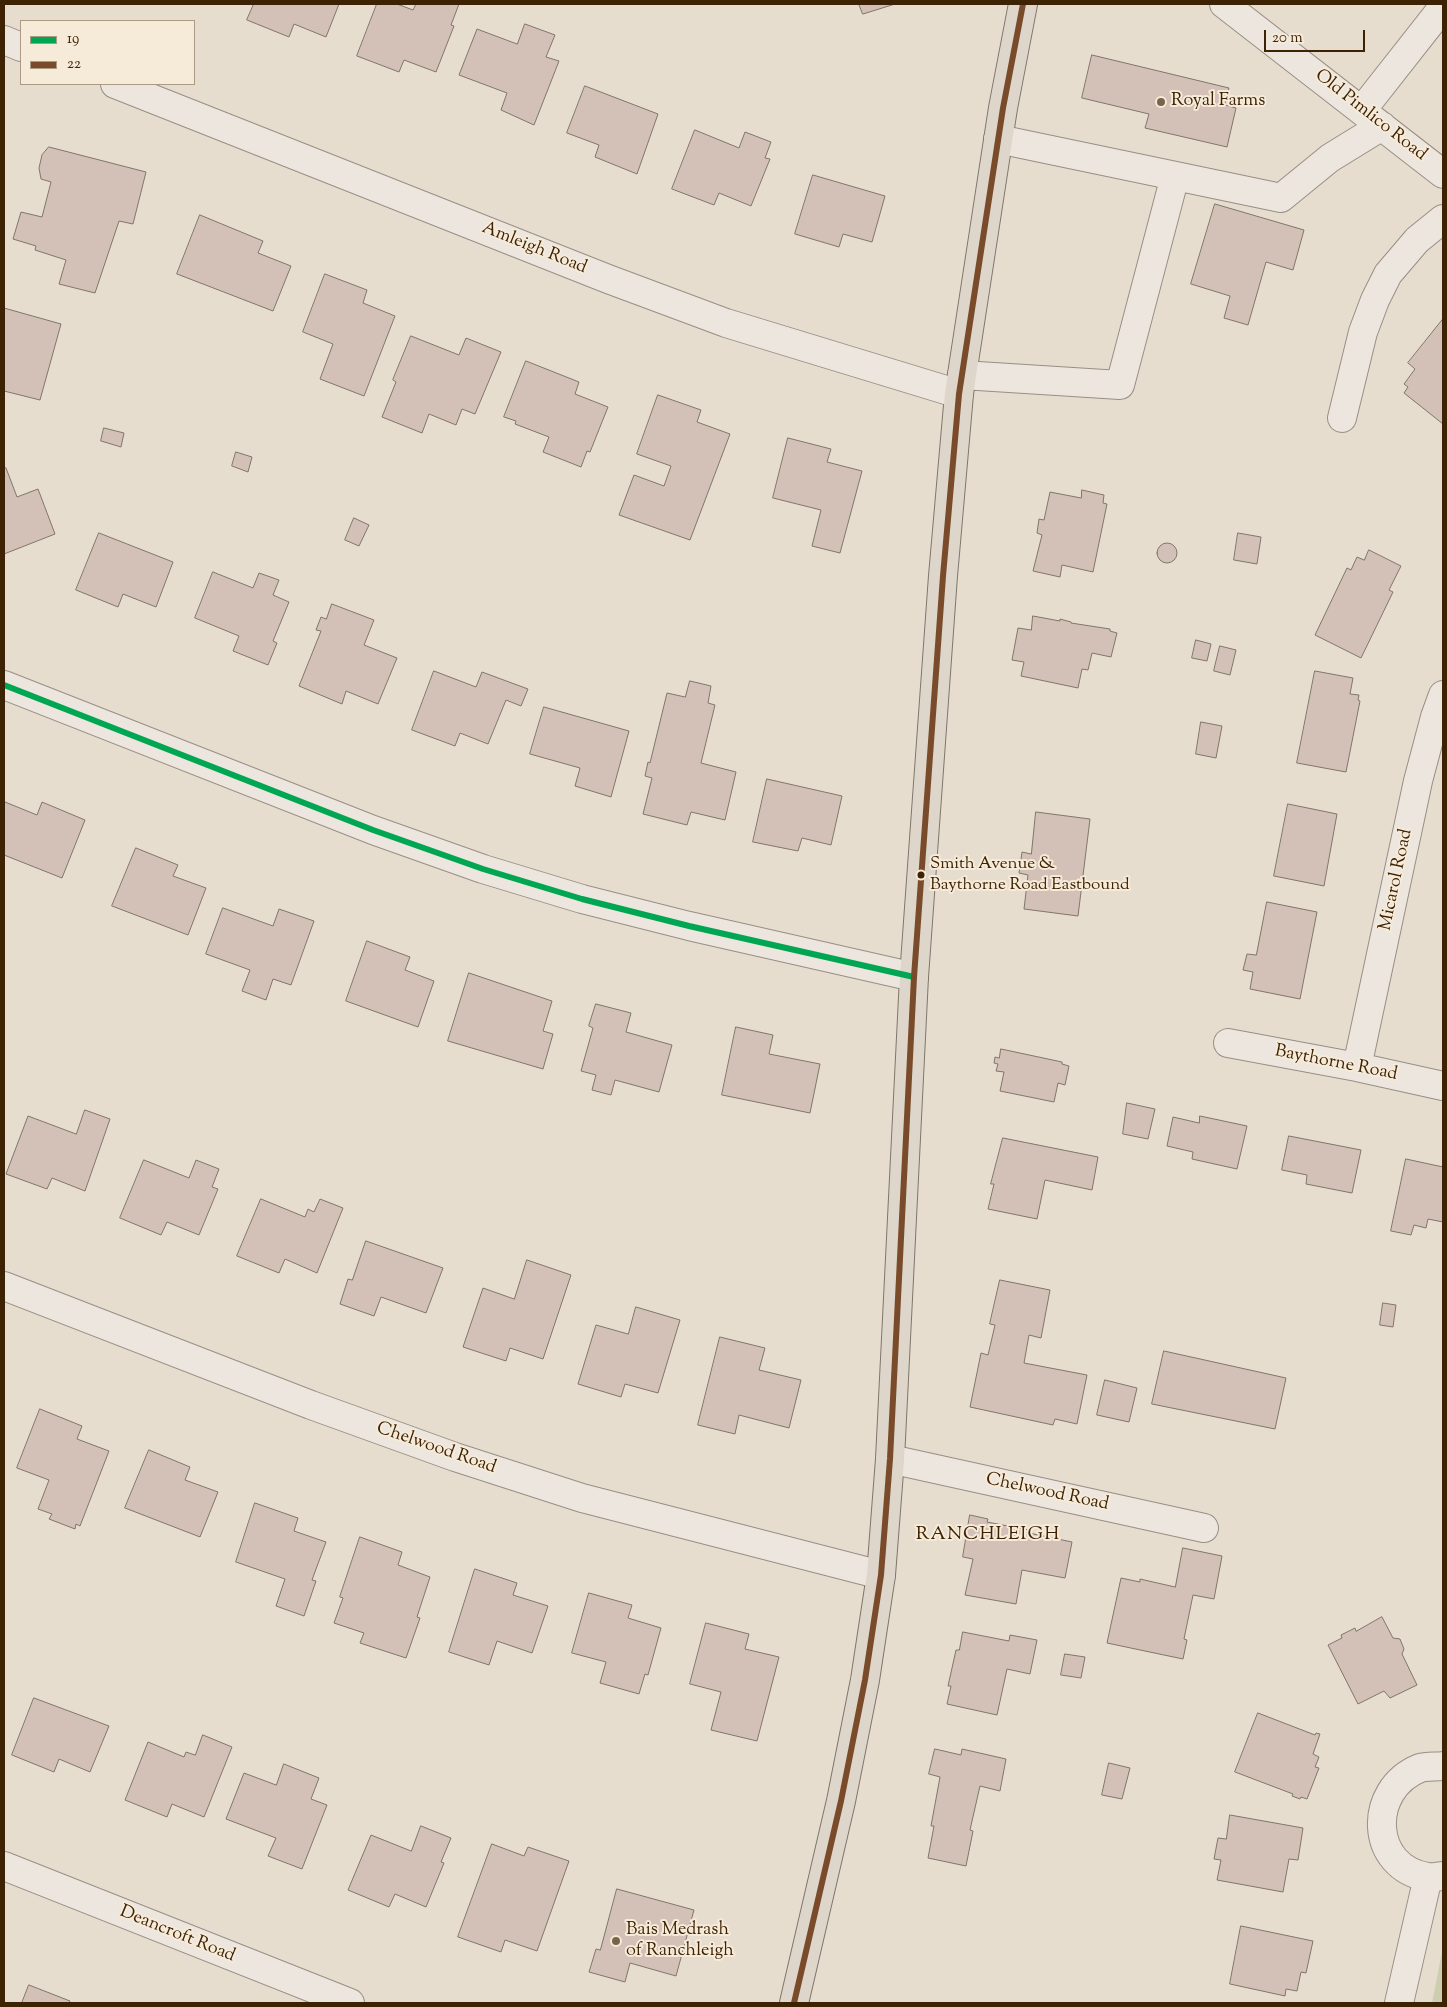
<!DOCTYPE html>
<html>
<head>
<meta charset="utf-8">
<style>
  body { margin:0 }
  #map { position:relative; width:1447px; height:2007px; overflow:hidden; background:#e7ddcf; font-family:"Sorts Mill Goudy",serif }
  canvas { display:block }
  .frame { position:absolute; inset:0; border:5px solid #3d2204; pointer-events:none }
  .legend { position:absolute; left:20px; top:20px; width:175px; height:65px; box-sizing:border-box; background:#f6ead9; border:1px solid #ac9a84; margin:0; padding:6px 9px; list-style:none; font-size:15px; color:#3d2204 }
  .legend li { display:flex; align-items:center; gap:10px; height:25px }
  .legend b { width:25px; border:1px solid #ac9a84 }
  .scale { position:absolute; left:1264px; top:30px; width:101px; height:22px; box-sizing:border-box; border:2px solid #3d2204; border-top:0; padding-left:6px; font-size:15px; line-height:18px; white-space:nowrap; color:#3d2204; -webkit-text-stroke:4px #f6ead9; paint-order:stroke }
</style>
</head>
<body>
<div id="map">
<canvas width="1447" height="2007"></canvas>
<div class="frame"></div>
<ul class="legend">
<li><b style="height:6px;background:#00a651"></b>19</li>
<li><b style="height:6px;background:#7a4b2a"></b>22</li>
</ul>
<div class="scale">20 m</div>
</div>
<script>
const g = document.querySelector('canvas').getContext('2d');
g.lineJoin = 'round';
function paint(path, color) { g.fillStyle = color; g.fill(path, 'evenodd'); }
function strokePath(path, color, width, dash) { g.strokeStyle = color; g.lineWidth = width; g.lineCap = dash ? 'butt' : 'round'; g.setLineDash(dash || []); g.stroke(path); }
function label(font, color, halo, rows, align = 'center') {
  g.font = font + ' "Sorts Mill Goudy",serif'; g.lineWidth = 4; g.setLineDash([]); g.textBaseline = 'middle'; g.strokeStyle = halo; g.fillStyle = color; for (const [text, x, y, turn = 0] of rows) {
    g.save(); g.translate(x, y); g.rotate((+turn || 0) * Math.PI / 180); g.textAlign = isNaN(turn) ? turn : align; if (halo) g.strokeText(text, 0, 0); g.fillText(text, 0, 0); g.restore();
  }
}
paint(new Path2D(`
  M 1443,1947 L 1443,2003 L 1432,2003 L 1433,1998 Z`), '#cdceb0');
const building = new Path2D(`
  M 254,4 L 339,4 L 326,37 L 294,24 L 289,37 L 247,20 Z
  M 377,4 L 397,4 L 413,10 L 416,4 L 459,4 L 451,25 L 454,26 L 436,72 L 404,60 L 399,72 L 357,56 Z
  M 859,4 L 895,4 L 863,14 Z
  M 525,24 L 555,35 L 546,57 L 559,61 L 534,125 L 501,110 L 507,93 L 459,75 L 477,29 L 517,44 Z
  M 1092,55 L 1229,88 L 1225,105 L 1236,108 L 1227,147 L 1145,128 L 1149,114 L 1082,98 Z
  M 585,86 L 658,114 L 637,174 L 595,157 L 599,145 L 567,133 Z
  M 695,130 L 739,148 L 745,132 L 771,142 L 765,158 L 770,159 L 751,206 L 719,193 L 714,205 L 672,189 Z
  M 49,147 L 146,172 L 133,224 L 119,221 L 95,293 L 59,284 L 66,260 L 35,250 L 36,246 L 13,239 L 21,212 L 42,217 L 51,182 L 41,179 L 39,168 L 42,155 Z
  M 813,175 L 885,196 L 872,242 L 843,234 L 839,247 L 795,234 Z
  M 1215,204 L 1304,230 L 1293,270 L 1266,262 L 1248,325 L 1224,318 L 1230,296 L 1191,284 Z
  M 200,215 L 263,241 L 258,253 L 291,266 L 273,311 L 177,274 Z
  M 325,274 L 367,290 L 363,303 L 395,316 L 364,396 L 320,379 L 333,344 L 303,332 Z
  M 4,308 L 61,324 L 40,400 L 4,391 Z
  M 1443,319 L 1443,424 L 1404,393 L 1408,387 L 1404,384 L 1415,369 L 1408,363 Z
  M 411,336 L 459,355 L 466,338 L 501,352 L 475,414 L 462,409 L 456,425 L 429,414 L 422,433 L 382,417 L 396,382 L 393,380 Z
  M 526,361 L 579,382 L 575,394 L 608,407 L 590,452 L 587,451 L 581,467 L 543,452 L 549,437 L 515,424 L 516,421 L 504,417 Z
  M 658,395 L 701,410 L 697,422 L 730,434 L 690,540 L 619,515 L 634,475 L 664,486 L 671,466 L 637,454 Z
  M 104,428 L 124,433 L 121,447 L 101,441 Z
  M 788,438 L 831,449 L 827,462 L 862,471 L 840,553 L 812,546 L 821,510 L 773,498 Z
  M 236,452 L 252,457 L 248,472 L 232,466 Z
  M 6,468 L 17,497 L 38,489 L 55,534 L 4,554 L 4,469 Z
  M 1082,490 L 1104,495 L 1103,503 L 1107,504 L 1093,572 L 1062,565 L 1060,577 L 1033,571 L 1042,535 L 1037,533 L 1039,519 L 1044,520 L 1050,492 L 1081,498 Z
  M 354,518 L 369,525 L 359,546 L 345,540 Z
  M 99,533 L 173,562 L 156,607 L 123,594 L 118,607 L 76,590 Z
  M 1238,533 L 1261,537 L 1257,564 L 1234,560 Z
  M1157 553a10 10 0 1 1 20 0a10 10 0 1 1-20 0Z
  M 1369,550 L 1401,566 L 1389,590 L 1393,592 L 1361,658 L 1315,635 L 1347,568 L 1351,570 L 1357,557 L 1364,560 Z
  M 213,572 L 253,588 L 259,573 L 279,580 L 273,595 L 289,602 L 273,641 L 277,643 L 268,665 L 233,651 L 239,636 L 195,618 Z
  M 332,604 L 374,620 L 364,645 L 397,658 L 378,704 L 346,691 L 342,704 L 299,686 L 321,631 L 316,630 L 321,617 L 326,619 Z
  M 1033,616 L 1060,621 L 1060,619 L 1071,622 L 1071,623 L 1110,629 L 1110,631 L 1117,633 L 1111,657 L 1092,653 L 1088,670 L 1082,669 L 1078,688 L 1021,676 L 1024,662 L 1012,660 L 1018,628 L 1031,630 Z
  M 1196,640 L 1211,644 L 1207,661 L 1192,658 Z
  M 1220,646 L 1236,650 L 1230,675 L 1214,671 Z
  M 434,671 L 476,687 L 482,672 L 528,689 L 521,706 L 506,700 L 488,744 L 460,733 L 455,746 L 412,730 Z
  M 1315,671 L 1353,678 L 1350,694 L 1359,695 L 1358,700 L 1360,701 L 1346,772 L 1297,763 Z
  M 690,681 L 711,686 L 708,703 L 715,705 L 701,763 L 736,772 L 725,820 L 691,812 L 687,825 L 643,814 L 652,778 L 645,776 L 648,762 L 650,763 L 667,693 L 685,697 Z
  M 544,707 L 629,731 L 611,797 L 575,786 L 580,768 L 530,754 Z
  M 1201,722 L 1222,726 L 1216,758 L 1196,754 Z
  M 767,779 L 842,796 L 831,845 L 802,838 L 798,851 L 753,842 Z
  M 5,802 L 37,815 L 42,802 L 85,820 L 62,878 L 4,855 L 4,806 Z
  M 1288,804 L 1337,814 L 1324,886 L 1274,876 Z
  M 1036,812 L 1090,819 L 1078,916 L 1024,909 L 1028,875 L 1019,873 L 1022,852 L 1031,854 Z
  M 136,848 L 178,865 L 173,876 L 206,888 L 188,935 L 112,906 Z
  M 1267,902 L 1317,912 L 1300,999 L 1250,989 L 1253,972 L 1243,970 L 1247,954 L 1256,955 Z
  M 223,908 L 273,926 L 279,909 L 314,921 L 291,985 L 273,979 L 266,1000 L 242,991 L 250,970 L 206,954 Z
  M 367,941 L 410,957 L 405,970 L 434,981 L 418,1027 L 346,1001 Z
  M 469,973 L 552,1001 L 543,1031 L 553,1034 L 543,1069 L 448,1041 Z
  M 596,1004 L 631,1013 L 626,1032 L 672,1045 L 659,1092 L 615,1080 L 611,1095 L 592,1090 L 596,1075 L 581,1071 L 593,1028 L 589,1026 Z
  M 736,1027 L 773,1035 L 769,1054 L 820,1064 L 810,1113 L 722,1095 Z
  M 1001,1049 L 1062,1062 L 1062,1064 L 1069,1066 L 1065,1085 L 1058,1083 L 1054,1102 L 1000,1091 L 1004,1072 L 996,1071 L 998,1064 L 994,1063 L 995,1057 L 999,1058 Z
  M 1127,1103 L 1155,1109 L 1148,1139 L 1123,1134 Z
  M 85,1110 L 110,1119 L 85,1191 L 52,1178 L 47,1189 L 6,1174 L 28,1116 L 76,1134 Z
  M 1200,1116 L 1247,1126 L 1237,1169 L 1192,1159 L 1193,1152 L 1167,1146 L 1173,1117 L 1199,1123 Z
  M 1289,1136 L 1361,1150 L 1352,1193 L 1306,1184 L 1307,1175 L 1282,1170 Z
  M 1003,1138 L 1098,1157 L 1092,1190 L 1045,1180 L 1037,1219 L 988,1209 L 994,1184 L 991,1184 Z
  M 1406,1159 L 1443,1167 L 1443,1222 L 1428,1219 L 1426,1228 L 1414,1225 L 1411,1235 L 1391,1231 Z
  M 144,1160 L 189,1178 L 196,1160 L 219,1169 L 212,1187 L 218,1189 L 199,1235 L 167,1222 L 161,1235 L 120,1218 Z
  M 261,1199 L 305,1217 L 308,1209 L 314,1212 L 320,1199 L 343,1208 L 317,1273 L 285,1259 L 279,1273 L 237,1256 Z
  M 366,1241 L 443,1268 L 426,1313 L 381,1297 L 374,1316 L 340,1304 L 348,1279 L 352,1280 Z
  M 527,1260 L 571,1275 L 543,1359 L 510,1348 L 506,1361 L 463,1347 L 483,1288 L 514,1299 Z
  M 1000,1280 L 1050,1290 L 1041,1338 L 1029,1335 L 1024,1363 L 1087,1375 L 1077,1424 L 1055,1419 L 1053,1425 L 970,1407 L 981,1353 L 988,1355 L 995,1325 L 990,1324 Z
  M 1383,1303 L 1396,1305 L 1393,1327 L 1380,1325 Z
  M 636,1307 L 680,1320 L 658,1393 L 625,1384 L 621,1397 L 578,1384 L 596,1325 L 628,1334 Z
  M 720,1337 L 765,1348 L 759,1370 L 801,1380 L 789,1428 L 739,1415 L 735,1434 L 698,1425 Z
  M 1164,1351 L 1286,1378 L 1275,1429 L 1152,1404 Z
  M 1105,1380 L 1137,1388 L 1129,1422 L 1097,1415 Z
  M 40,1409 L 82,1426 L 77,1439 L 109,1451 L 80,1526 L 76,1524 L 75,1529 L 49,1519 L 52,1514 L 38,1509 L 49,1480 L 17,1468 Z
  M 149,1450 L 190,1467 L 185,1480 L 218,1492 L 200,1537 L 125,1508 Z
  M 255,1503 L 298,1518 L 294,1531 L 326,1542 L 312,1580 L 316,1581 L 304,1616 L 276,1606 L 285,1579 L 236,1562 Z
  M 970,1515 L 988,1519 L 987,1522 L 1029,1530 L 1029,1533 L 1072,1542 L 1065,1578 L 1022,1570 L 1016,1604 L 965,1595 L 973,1559 L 963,1557 Z
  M 360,1537 L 402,1552 L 398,1565 L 430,1577 L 417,1617 L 420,1618 L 406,1658 L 360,1643 L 364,1633 L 334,1623 L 343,1598 L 340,1597 Z
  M 1183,1548 L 1222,1556 L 1214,1599 L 1193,1595 L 1184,1639 L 1187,1640 L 1183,1659 L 1107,1643 L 1121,1578 L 1140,1582 L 1140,1579 L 1175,1587 Z
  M 475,1569 L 517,1583 L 513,1595 L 548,1606 L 532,1653 L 497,1641 L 489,1665 L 449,1652 Z
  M 589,1593 L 632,1605 L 628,1618 L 661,1628 L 648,1675 L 645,1674 L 639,1694 L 600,1683 L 606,1662 L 572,1653 Z
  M 1382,1617 L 1393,1638 L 1400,1639 L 1404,1649 L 1402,1654 L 1417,1685 L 1390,1698 L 1384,1691 L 1358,1704 L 1328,1645 L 1342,1638 L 1341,1635 L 1355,1628 L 1356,1631 Z
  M 706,1623 L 749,1634 L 745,1649 L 779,1657 L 757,1741 L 711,1730 L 721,1692 L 690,1684 Z
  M 963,1632 L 1009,1641 L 1010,1635 L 1037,1640 L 1030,1674 L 1007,1669 L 997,1715 L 947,1704 L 951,1686 L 948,1686 L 956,1650 L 959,1650 Z
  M 1065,1654 L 1085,1657 L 1081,1678 L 1061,1675 Z
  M 34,1698 L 109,1726 L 90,1772 L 59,1759 L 54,1772 L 12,1755 Z
  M 1258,1713 L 1315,1735 L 1316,1733 L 1320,1734 L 1313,1754 L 1319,1757 L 1315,1767 L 1319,1768 L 1307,1799 L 1301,1797 L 1300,1799 L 1292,1796 L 1293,1794 L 1235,1772 Z
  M 203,1735 L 232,1747 L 204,1817 L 172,1804 L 167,1817 L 125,1800 L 148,1742 L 184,1757 L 186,1752 L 195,1755 Z
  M 935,1749 L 961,1755 L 962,1749 L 1006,1759 L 1000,1791 L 980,1786 L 970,1830 L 973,1831 L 966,1866 L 928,1858 L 934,1826 L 931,1826 L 940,1777 L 929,1774 Z
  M 1109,1763 L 1130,1768 L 1122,1799 L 1102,1795 Z
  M 284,1764 L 319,1778 L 311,1799 L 327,1805 L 302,1869 L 268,1856 L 276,1838 L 226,1819 L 244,1773 L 276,1785 Z
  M 1230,1815 L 1303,1828 L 1298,1860 L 1289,1859 L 1283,1892 L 1217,1880 L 1221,1860 L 1214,1859 L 1218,1838 L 1226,1839 Z
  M 421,1826 L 451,1838 L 441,1862 L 444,1863 L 426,1907 L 395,1894 L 389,1907 L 348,1890 L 371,1835 L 411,1851 Z
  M 492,1844 L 524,1856 L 528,1847 L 569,1861 L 537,1951 L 505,1940 L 501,1952 L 458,1937 Z
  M 617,1889 L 694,1910 L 676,1976 L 630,1963 L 625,1982 L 589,1972 L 596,1949 L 600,1950 Z
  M 1241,1926 L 1313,1941 L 1306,1973 L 1301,1972 L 1297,1991 L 1286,1989 L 1285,1996 L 1230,1984 Z
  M 29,1985 L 70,2001 L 69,2003 L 22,2003 Z`);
paint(building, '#d3c0b7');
strokePath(building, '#7f766a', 1);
const minor = new Path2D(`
  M 1224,4 L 1443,174
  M 4,40 L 21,47
  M 115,84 L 608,279 L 726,323 L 959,394
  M 1362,110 L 1443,7
  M 998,139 L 1281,198 L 1330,158 L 1382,126
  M 962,375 L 1120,385 L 1175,176
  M 1342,418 L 1363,332 L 1375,300 L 1388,274 L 1417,240 L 1443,219
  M 4,685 L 373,830 L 483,869 L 582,899 L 689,926 L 914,977
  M 1228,1043 L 1357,1067 L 1443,1086
  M 1357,1067 L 1418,781 L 1435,717 L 1443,695
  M 4,1286 L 311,1405 L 455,1457 L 582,1498 L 881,1575
  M 890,1459 L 1204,1528
  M 1443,1766 C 1436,1767 1427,1766 1420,1768 C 1367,1789 1369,1868 1428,1877 C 1433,1878 1439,1876 1443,1876
  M 4,1866 L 350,2003
  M 1399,2003 L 1428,1877`);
const major = new Path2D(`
  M 794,2003 L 841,1801 L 865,1680 L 881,1575 L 890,1459 L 914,977 L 943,576 L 959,394 L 1003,108 L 1023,4`);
strokePath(minor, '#988f84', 30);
strokePath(major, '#7f766a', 30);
strokePath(minor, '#ece6df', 28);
strokePath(major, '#ded6ca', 28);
strokePath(new Path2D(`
  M 4,685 L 373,830 L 483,869 L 582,899 L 689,926 L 914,977`), '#00a651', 6);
strokePath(new Path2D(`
  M 794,2003 L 841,1801 L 865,1680 L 881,1575 L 890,1459 L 914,977 L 943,576 L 959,394 L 1003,108 L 1023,4`), '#7a4b2a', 6);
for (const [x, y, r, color] of [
  [1161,102,5,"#78634b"],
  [921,875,4.5,"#3d2204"],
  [616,1941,5,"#78634b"]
]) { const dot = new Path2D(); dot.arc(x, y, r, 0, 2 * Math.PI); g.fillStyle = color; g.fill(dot); strokePath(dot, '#f6ead9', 2); }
label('17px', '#3d2204', '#f6ead9', [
  ["Smith Avenue &",930,865],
  ["Baythorne Road Eastbound",930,886]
], 'left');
label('18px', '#3d2204', '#f6ead9', [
  ["Royal Farms",1171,102],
  ["Bais Medrash",626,1931],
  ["of Ranchleigh",626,1952]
], 'left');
label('18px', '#3d2204', '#f6ead9', [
  ["Old Pimlico Road",1370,116,38],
  ["Amleigh Road",534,249,22],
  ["Micarol Road",1397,880,-78],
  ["Baythorne Road",1336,1064,11],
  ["Chelwood Road",436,1449,19],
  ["Chelwood Road",1047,1493,12],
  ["Deancroft Road",177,1935,22]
]);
g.letterSpacing = '1px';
label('19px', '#3d2204', '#f6ead9', [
  ["RANCHLEIGH",988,1536]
]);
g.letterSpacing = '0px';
</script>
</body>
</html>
